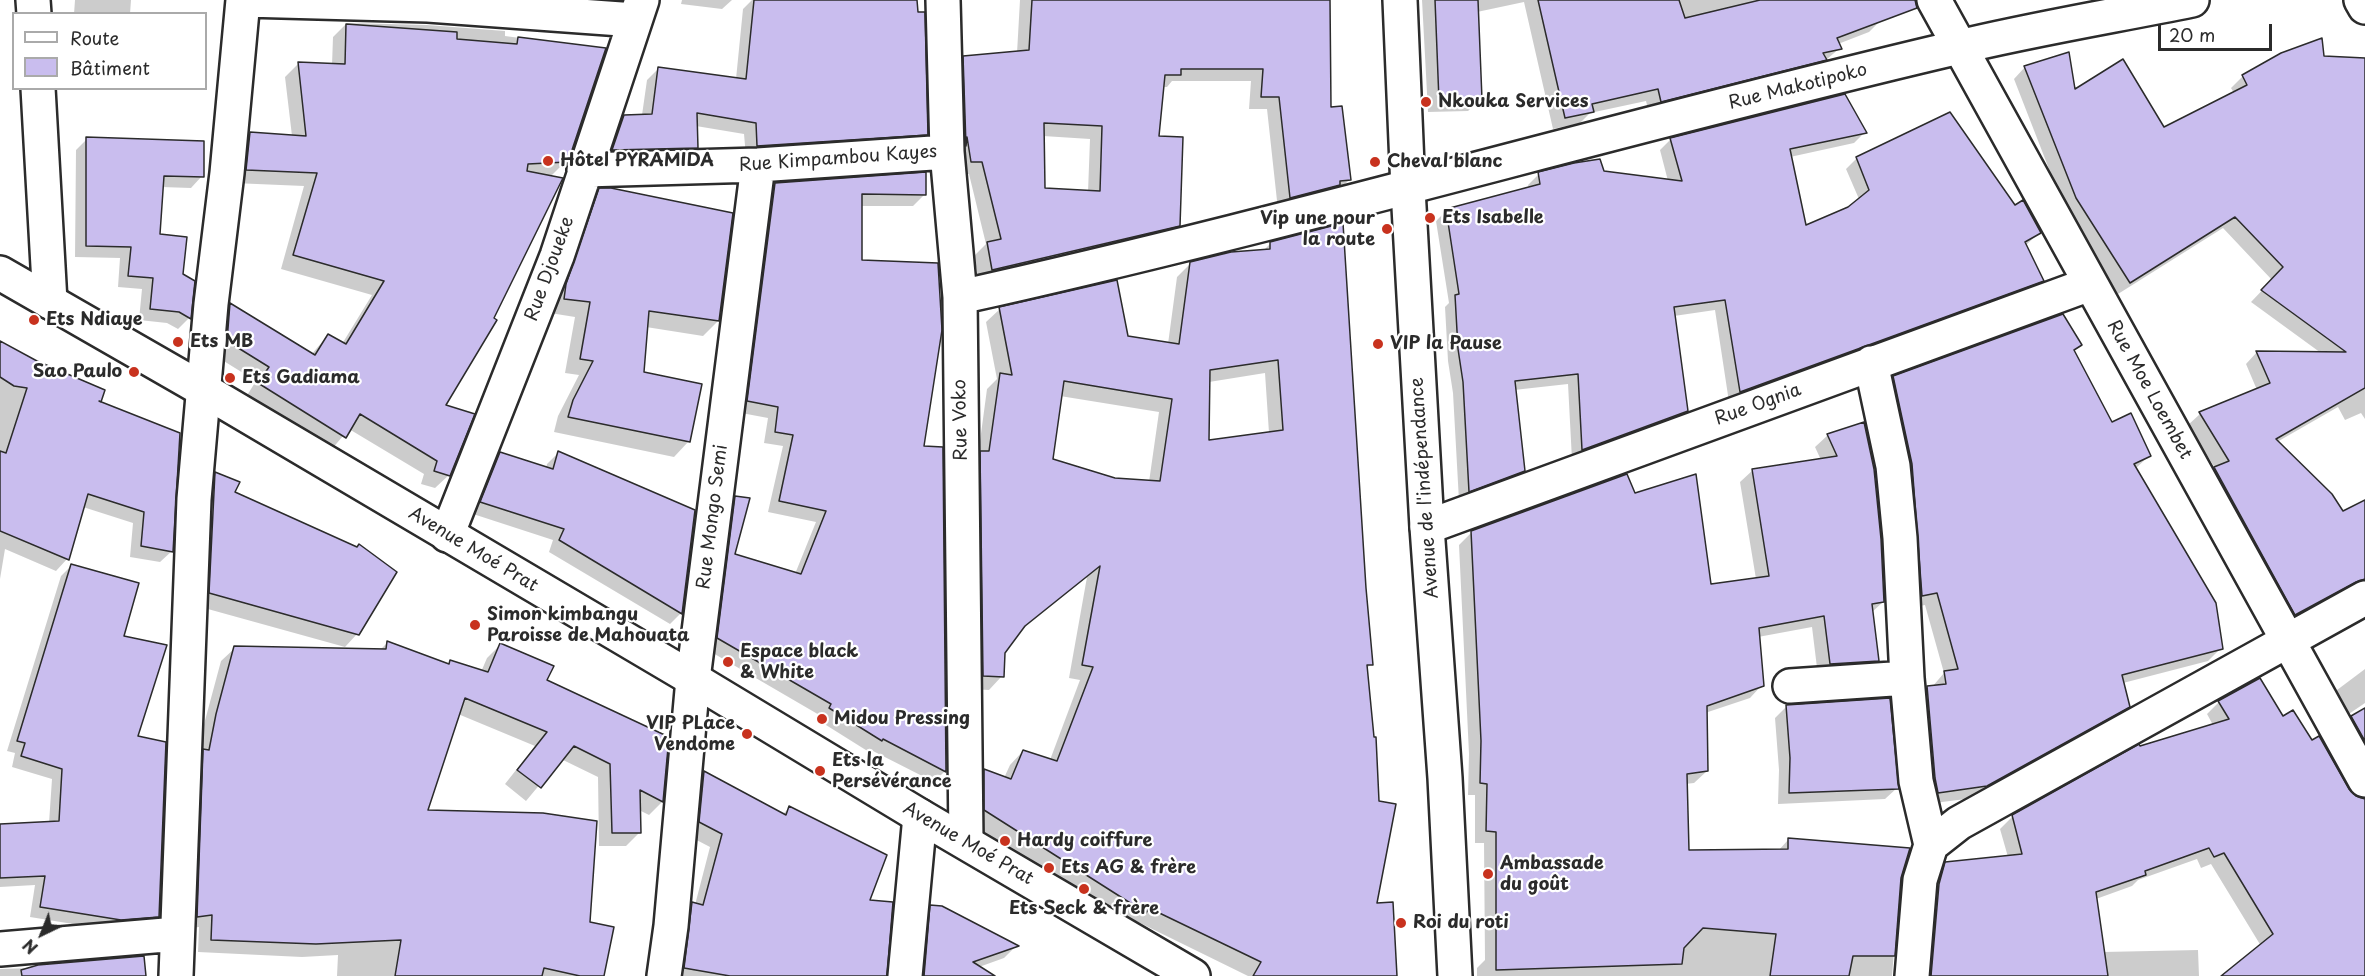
<!DOCTYPE html>
<html>
<head>
<meta charset="utf-8">
<style>
  body { margin:0 }
  #map { position:relative; width:2365px; height:976px; overflow:hidden; background:#fff; font-family:"Playpen Sans",sans-serif }
  canvas { display:block }
  .legend { position:absolute; left:12px; top:12px; width:195px; height:78px; box-sizing:border-box; background:#fff; border:2px solid #aaa; margin:0; padding:8px 10px; list-style:none; font-size:18px; color:#2b2b2b }
  .legend li { display:flex; align-items:center; gap:12px; height:30px }
  .legend b { width:30px; border:2px solid #aaa }
  .north { position:absolute; left:12px; top:904px; width:60px; height:60px; -webkit-text-stroke:4px #fff; paint-order:stroke; rotate:223deg; font-size:16px; font-weight:700; line-height:24px; text-align:center; color:#2b2b2b }
  .north::after { content:''; display:block; margin:auto; width:21px; height:27px; background:#2b2b2b; clip-path:polygon(50% 0,100% 100%,50% 72%,0 100%) }
  .scale { position:absolute; left:2158px; top:24px; width:114px; height:27px; box-sizing:border-box; border:3px solid #2b2b2b; border-top:0; padding-left:8px; font-size:18px; line-height:21px; white-space:nowrap; color:#2b2b2b; -webkit-text-stroke:4px #fff; paint-order:stroke }
</style>
</head>
<body>
<div id="map">
<canvas width="2365" height="976"></canvas>
<ul class="legend">
<li><b style="height:8px;background:#fff"></b>Route</li>
<li><b style="height:16px;background:#c9bdee"></b>Bâtiment</li>
</ul>
<div class="north">N</div>
<div class="scale">20 m</div>
</div>
<script>
const g = document.querySelector('canvas').getContext('2d');
g.lineJoin = 'round';
function paint(path, color) { g.fillStyle = color; g.fill(path, 'evenodd'); }
function strokePath(path, color, width, dash) { g.strokeStyle = color; g.lineWidth = width; g.lineCap = dash ? 'butt' : 'round'; g.setLineDash(dash || []); g.stroke(path); }
function label(font, color, halo, rows, align = 'center') {
  g.font = font + ' "Playpen Sans",sans-serif'; g.lineWidth = 4.5; g.setLineDash([]); g.textBaseline = 'middle'; g.strokeStyle = halo; g.fillStyle = color; for (const [text, x, y, turn = 0] of rows) {
    g.save(); g.translate(x, y); g.rotate((+turn || 0) * Math.PI / 180); g.textAlign = isNaN(turn) ? turn : align; if (halo) g.strokeText(text, 0, 0); g.fillText(text, 0, 0); g.restore();
  }
}
paint(new Path2D(`
  M 75,0 L 131,0 L 130,14 L 74,14 Z
  M 572,0 L 616,0 L 609,7 Z
  M 682,0 L 732,0 L 722,9 L 681,4 Z
  M 752,0 L 916,0 L 926,134 L 914,146 L 746,157 L 744,134 L 696,126 L 697,147 L 685,159 L 601,162 L 612,128 L 624,116 L 642,115 L 647,80 L 659,68 L 736,79 L 743,9 Z
  M 1020,0 L 1328,0 L 1329,109 L 1349,180 L 1336,193 L 1278,210 L 1267,109 L 1249,109 L 1251,81 L 1172,81 L 1167,87 L 1162,87 L 1157,138 L 1179,225 L 1166,238 L 979,282 L 974,256 L 986,244 L 969,174 L 959,174 L 951,70 L 964,57 L 1017,53 ZM 1043,136 L 1090,139 L 1088,192 L 1043,189 Z
  M 1422,0 L 1874,0 L 1881,20 L 1869,32 L 1838,44 L 1840,48 L 1813,71 L 1649,113 L 1646,101 L 1590,113 L 1580,123 L 1553,129 L 1524,2 L 1477,12 L 1481,99 L 1468,111 L 1428,112 Z
  M 347,23 L 427,25 L 505,31 L 505,36 L 604,49 L 566,161 L 550,177 L 443,406 L 449,475 L 435,488 L 421,484 L 424,474 L 349,429 L 331,450 L 246,397 L 256,381 L 214,355 L 217,318 L 230,305 L 311,355 L 328,335 L 342,344 L 372,295 L 281,269 L 304,186 L 233,183 L 237,147 L 250,133 L 292,136 L 285,77 L 299,63 L 332,65 L 333,37 Z
  M 2323,57 L 2365,60 L 2365,419 L 2361,413 L 2345,420 L 2338,407 L 2277,442 L 2342,512 L 2365,502 L 2365,596 L 2283,626 L 2203,480 L 2215,468 L 2188,425 L 2200,414 L 2257,390 L 2246,364 L 2257,352 L 2321,353 L 2251,302 L 2272,280 L 2223,228 L 2118,294 L 2065,210 L 2014,79 L 2025,67 L 2074,91 L 2164,129 L 2234,93 L 2231,88 L 2243,76 Z
  M 1865,132 L 1854,143 L 1790,157 L 1805,227 L 1848,209 L 1859,199 L 1846,169 L 1857,158 L 2014,207 L 2039,233 L 2025,246 L 2042,281 L 2031,291 L 1729,402 L 1715,310 L 1674,316 L 1686,411 L 1675,422 L 1572,460 L 1568,384 L 1514,390 L 1524,470 L 1513,481 L 1459,501 L 1453,393 L 1448,361 L 1445,307 L 1449,303 L 1436,221 L 1447,210 L 1529,189 L 1528,185 L 1539,174 L 1603,173 L 1668,181 L 1660,150 L 1671,139 Z
  M 87,139 L 202,176 L 191,188 L 161,187 L 158,236 L 182,275 L 193,282 L 189,318 L 178,329 L 167,323 L 139,320 L 142,289 L 118,287 L 120,258 L 75,257 L 76,150 Z
  M 775,184 L 924,195 L 913,206 L 861,206 L 861,262 L 922,447 L 945,771 L 934,782 L 871,750 L 869,752 L 818,720 L 821,716 L 706,649 L 724,509 L 736,497 L 734,555 L 795,574 L 816,522 L 768,512 L 783,446 L 764,443 L 768,418 L 736,412 L 764,196 ZM 732,508 L 735,508 L 730,550 L 727,550 Z
  M 600,190 L 718,321 L 703,336 L 646,327 L 642,373 L 689,441 L 674,457 L 554,432 L 558,416 L 579,375 L 565,373 L 575,317 L 550,313 L 584,205 Z
  M 1271,243 L 1364,588 L 1371,664 L 1366,669 L 1376,905 L 1396,976 L 1248,976 L 1136,921 L 1131,926 L 971,824 L 971,784 L 984,771 L 1004,778 L 1010,765 L 1023,751 L 1050,760 L 1080,680 L 1069,678 L 1087,577 L 1019,632 L 1003,653 L 1002,676 L 989,690 L 970,689 L 978,456 L 987,389 L 997,379 L 986,322 L 1000,309 L 1127,337 L 1168,344 L 1177,277 L 1191,263 L 1263,251 ZM 1265,373 L 1269,433 L 1207,441 L 1209,382 ZM 1060,396 L 1159,412 L 1149,482 L 1115,479 L 1052,460 Z
  M 0,342 L 36,362 L 87,384 L 172,551 L 160,562 L 130,557 L 133,523 L 83,507 L 67,559 L 56,571 L 5,549 L 0,579 Z
  M 2080,345 L 2073,352 L 2111,424 L 2149,456 L 2135,469 L 2221,648 L 2208,661 L 2123,683 L 2128,706 L 2116,719 L 1974,798 L 1926,804 L 1915,700 L 1927,688 L 1932,687 L 1944,673 L 1925,605 L 1910,608 L 1881,390 L 1894,377 Z
  M 1863,424 L 1883,602 L 1871,613 L 1877,661 L 1865,673 L 1818,676 L 1812,627 L 1758,637 L 1762,685 L 1750,698 L 1705,713 L 1707,771 L 1694,783 L 1685,784 L 1687,852 L 1778,851 L 1788,840 L 1900,878 L 1892,976 L 1477,976 L 1477,968 L 1485,960 L 1484,843 L 1475,843 L 1475,795 L 1468,795 L 1469,754 L 1459,545 L 1472,532 L 1634,495 L 1709,585 L 1756,579 L 1740,482 L 1753,470 L 1821,460 L 1815,447 L 1828,435 Z
  M 559,452 L 681,613 L 670,624 L 549,552 L 553,540 L 470,513 L 489,465 L 500,454 L 546,468 L 547,464 Z
  M 216,474 L 357,634 L 345,647 L 197,606 L 203,486 Z
  M 71,566 L 122,637 L 158,916 L 148,926 L 110,930 L 30,917 L 35,885 L 0,887 L 0,825 L 49,823 L 52,779 L 12,767 L 15,753 L 7,751 L 61,576 Z
  M 387,643 L 447,665 L 451,661 L 481,672 L 487,658 L 500,645 L 546,681 L 667,738 L 662,802 L 649,815 L 639,810 L 640,832 L 626,846 L 599,846 L 598,777 L 561,759 L 526,801 L 505,784 L 535,746 L 458,714 L 426,811 L 588,924 L 603,976 L 337,976 L 338,955 L 302,957 L 198,952 L 199,927 L 184,929 L 198,757 L 203,728 L 221,661 L 235,648 L 380,650 Z
  M 2365,669 L 2365,703 L 2337,722 L 2325,701 L 2337,690 Z
  M 2219,702 L 2282,718 L 2365,840 L 2365,976 L 2223,976 L 2261,946 L 2211,864 L 2201,868 L 2197,859 L 2138,880 L 2132,886 L 2096,899 L 2103,952 L 2198,950 L 2199,976 L 1920,976 L 1933,876 L 1946,864 L 2008,857 L 2000,829 L 2013,816 L 2213,725 L 2207,714 Z
  M 1786,707 L 1897,788 L 1885,799 L 1778,804 L 1779,770 L 1775,718 Z
  M 704,773 L 782,815 L 789,808 L 868,902 L 885,976 L 672,976 L 679,917 L 692,904 L 695,905 L 710,847 L 687,835 L 691,786 Z
  M 931,907 L 1016,946 L 1004,958 L 979,967 L 992,976 L 912,976 L 918,920 Z
  M 32,968 L 144,976 L 0,976 L 0,969 Z`), '#0003');
const building = new Path2D(`
  M 754,0 L 917,0 L 918,12 L 925,12 L 928,135 L 757,146 L 756,123 L 697,113 L 698,148 L 612,150 L 624,115 L 652,114 L 658,67 L 746,79 Z
  M 1032,0 L 1330,0 L 1331,107 L 1342,106 L 1351,180 L 1340,181 L 1340,185 L 1290,198 L 1279,97 L 1261,97 L 1263,69 L 1181,69 L 1181,75 L 1165,75 L 1159,136 L 1183,137 L 1180,226 L 992,270 L 987,242 L 1001,239 L 982,162 L 971,162 L 967,137 L 966,146 L 963,56 L 1029,50 ZM 1044,123 L 1102,126 L 1100,191 L 1045,188 Z
  M 1435,0 L 1478,0 L 1482,99 L 1439,101 Z
  M 1538,0 L 1679,0 L 1685,18 L 1760,0 L 1915,0 L 1917,8 L 1837,38 L 1842,49 L 1823,53 L 1827,60 L 1661,102 L 1658,89 L 1592,104 L 1594,112 L 1565,118 Z
  M 346,24 L 457,32 L 457,39 L 517,44 L 518,37 L 606,48 L 569,159 L 567,162 L 528,164 L 527,171 L 563,178 L 494,318 L 497,320 L 446,405 L 475,414 L 450,476 L 434,471 L 437,461 L 360,414 L 346,438 L 258,383 L 269,367 L 227,341 L 230,303 L 315,355 L 328,334 L 346,344 L 384,281 L 293,255 L 317,173 L 246,170 L 250,132 L 306,136 L 298,62 L 345,64 Z
  M 2322,38 L 2324,56 L 2365,58 L 2365,388 L 2276,439 L 2332,494 L 2343,511 L 2365,500 L 2365,579 L 2356,582 L 2295,615 L 2214,467 L 2229,461 L 2199,412 L 2270,383 L 2256,351 L 2346,352 L 2261,290 L 2283,267 L 2235,217 L 2130,283 L 2076,198 L 2024,66 L 2069,52 L 2075,89 L 2123,59 L 2164,127 L 2247,85 L 2242,75 L 2281,53 Z
  M 1845,94 L 1867,133 L 1790,149 L 1806,225 L 1848,207 L 1869,190 L 1856,157 L 1950,112 L 2015,205 L 2023,200 L 2041,233 L 2025,242 L 2044,281 L 1740,392 L 1725,300 L 1674,307 L 1688,411 L 1582,450 L 1578,374 L 1515,381 L 1525,471 L 1469,492 L 1463,382 L 1458,349 L 1455,295 L 1459,294 L 1446,209 L 1540,184 L 1538,172 L 1574,163 L 1600,159 L 1604,171 L 1682,181 L 1670,138 Z
  M 86,137 L 204,141 L 204,177 L 164,176 L 160,234 L 187,237 L 183,274 L 195,281 L 191,319 L 179,312 L 150,309 L 153,278 L 128,276 L 131,247 L 86,246 Z
  M 926,172 L 926,195 L 862,194 L 862,260 L 938,263 L 942,330 L 924,446 L 943,447 L 946,772 L 883,739 L 882,741 L 829,708 L 831,704 L 717,638 L 735,496 L 750,498 L 735,554 L 801,574 L 826,511 L 779,501 L 793,435 L 775,432 L 778,407 L 747,401 L 775,183 Z
  M 599,188 L 611,188 L 733,213 L 719,321 L 649,311 L 644,372 L 702,384 L 690,442 L 568,417 L 573,400 L 593,361 L 580,359 L 590,302 L 564,299 L 566,284 Z
  M 1343,223 L 1366,588 L 1373,665 L 1367,665 L 1374,737 L 1376,737 L 1379,801 L 1396,804 L 1377,903 L 1393,902 L 1397,976 L 1253,976 L 1261,962 L 1149,908 L 1146,913 L 984,810 L 984,769 L 1011,779 L 1023,750 L 1057,761 L 1093,667 L 1082,665 L 1100,566 L 1025,626 L 1005,653 L 1004,677 L 983,676 L 980,451 L 989,451 L 1000,373 L 1012,375 L 999,307 L 1117,280 L 1128,336 L 1179,344 L 1190,262 L 1231,252 L 1270,249 L 1270,242 ZM 1278,360 L 1283,430 L 1209,440 L 1210,370 ZM 1064,381 L 1172,399 L 1160,481 L 1115,478 L 1053,459 Z
  M 2063,314 L 2082,345 L 2074,350 L 2112,422 L 2131,413 L 2151,456 L 2134,464 L 2216,603 L 2223,649 L 2122,675 L 2130,707 L 1987,786 L 1938,793 L 1935,778 L 1927,686 L 1946,684 L 1944,671 L 1958,669 L 1937,593 L 1922,596 L 1912,464 L 1893,376 Z
  M 0,341 L 37,361 L 105,390 L 101,402 L 99,401 L 180,433 L 173,552 L 141,546 L 144,512 L 88,494 L 69,560 L 0,531 L 0,451 L 6,453 L 27,388 L 14,386 L 0,377 Z
  M 1864,422 L 1874,469 L 1881,539 L 1884,602 L 1872,604 L 1879,661 L 1830,664 L 1824,616 L 1759,628 L 1764,686 L 1707,706 L 1708,771 L 1687,774 L 1689,850 L 1788,849 L 1788,838 L 1910,848 L 1901,878 L 1895,956 L 1853,956 L 1849,976 L 1770,976 L 1776,934 L 1703,928 L 1684,948 L 1682,964 L 1496,970 L 1496,832 L 1486,831 L 1487,784 L 1480,783 L 1481,741 L 1471,531 L 1627,474 L 1635,493 L 1696,474 L 1711,584 L 1769,576 L 1752,469 L 1837,456 L 1827,434 Z
  M 558,451 L 695,510 L 682,614 L 559,540 L 564,529 L 480,502 L 500,452 L 553,469 Z
  M 215,472 L 240,482 L 235,492 L 357,547 L 359,544 L 397,572 L 359,635 L 209,593 Z
  M 71,564 L 139,583 L 124,636 L 167,645 L 138,736 L 166,742 L 159,917 L 121,920 L 40,907 L 45,876 L 0,878 L 0,824 L 59,821 L 62,769 L 21,756 L 25,743 L 17,741 Z
  M 387,641 L 449,664 L 450,660 L 488,672 L 500,643 L 554,666 L 547,680 L 669,737 L 663,802 L 640,790 L 641,833 L 612,833 L 610,764 L 574,746 L 541,788 L 517,770 L 547,732 L 465,698 L 428,810 L 543,813 L 597,821 L 590,922 L 614,927 L 604,976 L 580,976 L 544,968 L 542,976 L 395,976 L 401,940 L 316,944 L 211,940 L 212,915 L 197,917 L 203,749 L 209,750 L 216,714 L 234,646 L 386,649 Z
  M 2260,678 L 2283,716 L 2293,710 L 2312,740 L 2319,736 L 2349,789 L 2356,796 L 2365,799 L 2365,976 L 2221,976 L 2273,934 L 2224,853 L 2214,857 L 2209,848 L 2145,871 L 2146,875 L 2096,892 L 2108,976 L 1931,976 L 1939,884 L 1945,862 L 2022,854 L 2012,815 L 2139,744 L 2140,746 L 2229,719 L 2218,701 Z
  M 1890,698 L 1899,789 L 1789,793 L 1790,758 L 1786,705 Z
  M 2365,708 L 2365,741 L 2351,716 Z
  M 704,771 L 786,815 L 789,806 L 887,855 L 870,900 L 893,902 L 887,976 L 730,976 L 684,968 L 692,902 L 703,905 L 722,834 L 699,822 Z
  M 930,905 L 942,906 L 1019,946 L 973,962 L 995,976 L 924,976 Z
  M 144,956 L 146,976 L 22,976 L 21,970 L 38,965 Z`);
paint(building, '#c9bdee');
strokePath(building, '#2b2b2b', 1.5);
const street = new Path2D(`
  M 33,0 L 34,14
  M 245,0 L 428,5 L 635,20
  M 943,0 L 947,152 L 960,297 L 966,841
  M 1934,0 L 2365,780
  M 2361,0 L 2365,7
  M 38,88 L 50,302
  M 584,170 L 758,165 L 947,152
  M 960,297 C 1294,223 1622,126 1955,48 C 2033,29 2113,16 2192,0
  M 1871,363 L 1893,466 L 1900,538 L 1907,678 L 1916,781 L 1931,845 L 1920,880 L 1912,976
  M 1427,527 L 2090,284
  M 447,535 L 557,256 L 642,0
  M 1790,686 L 1907,678
  M 1931,845 L 1959,823 L 2365,598
  M 0,949 L 177,934
  M 176,976 L 194,499 L 211,304 L 227,173 L 243,0
  M 664,976 L 671,926 L 693,679 L 758,165
  M 905,976 L 920,816`);
const secondary = new Path2D(`
  M 1400,0 L 1408,189 L 1427,527 L 1445,778 L 1455,976
  M 0,273 L 202,389 L 693,679 L 920,816 L 1193,976`);
strokePath(street, '#2b2b2b', 38);
strokePath(secondary, '#2b2b2b', 38);
strokePath(street, '#fff', 33);
strokePath(secondary, '#fff', 33);
for (const [x, y, r, color] of [
  [1426,102,6,"#c8321e"],
  [548,161,6,"#c8321e"],
  [1375,162,6,"#c8321e"],
  [1430,218,6,"#c8321e"],
  [1387,229,6,"#c8321e"],
  [34,320,6,"#c8321e"],
  [178,342,6,"#c8321e"],
  [1378,344,6,"#c8321e"],
  [134,372,6,"#c8321e"],
  [230,378,6,"#c8321e"],
  [475,625,6,"#c8321e"],
  [728,662,6,"#c8321e"],
  [822,719,6,"#c8321e"],
  [747,734,6,"#c8321e"],
  [820,771,6,"#c8321e"],
  [1005,841,6,"#c8321e"],
  [1049,868,6,"#c8321e"],
  [1488,874,6,"#c8321e"],
  [1084,889,6,"#c8321e"],
  [1401,923,6,"#c8321e"]
]) { const dot = new Path2D(); dot.arc(x, y, r, 0, 2 * Math.PI); g.fillStyle = color; g.fill(dot); strokePath(dot, '#fff', 2); }
label('18px', '#2b2b2b', '#fff', [
  ["Rue Makotipoko",1798,87,-14],
  ["Rue Kimpambou Kayes",838,159,-4],
  ["Rue Djoueke",550,269,-70],
  ["Rue Moe Loembet",2149,390,61],
  ["Rue Ognia",1758,405,-20],
  ["Rue Voko",961,420,-91],
  ["Avenue de l'indépendance",1425,488,-94],
  ["Rue Mongo Semi",713,517,-83],
  ["Avenue Moé Prat",473,550,31],
  ["Avenue Moé Prat",968,844,30]
]);
label('bold 18px', '#2b2b2b', '#fff', [
  ["Nkouka Services",1438,102],
  ["Hôtel PYRAMIDA",560,161],
  ["Cheval blanc",1387,162],
  ["Ets Isabelle",1442,218],
  ["Vip une pour",1375,219,"right"],
  ["la route",1375,240,"right"],
  ["Ets Ndiaye",46,320],
  ["Ets MB",190,342],
  ["VIP la Pause",1390,344],
  ["Sao Paulo",122,372,"right"],
  ["Ets Gadiama",242,378],
  ["Simon kimbangu",487,615],
  ["Paroisse de Mahouata",487,636],
  ["Espace black",740,652],
  ["& White",740,673],
  ["Midou Pressing",834,719],
  ["VIP PLace",735,724,"right"],
  ["Vendome",735,745,"right"],
  ["Ets la",832,761],
  ["Persévérance",832,782],
  ["Hardy coiffure",1017,841],
  ["Ambassade",1500,864],
  ["du goût",1500,885],
  ["Ets AG & frère",1061,868],
  ["Ets Seck & frère",1084,909,"center"],
  ["Roi du roti",1413,923]
], 'left');
</script>
</body>
</html>
